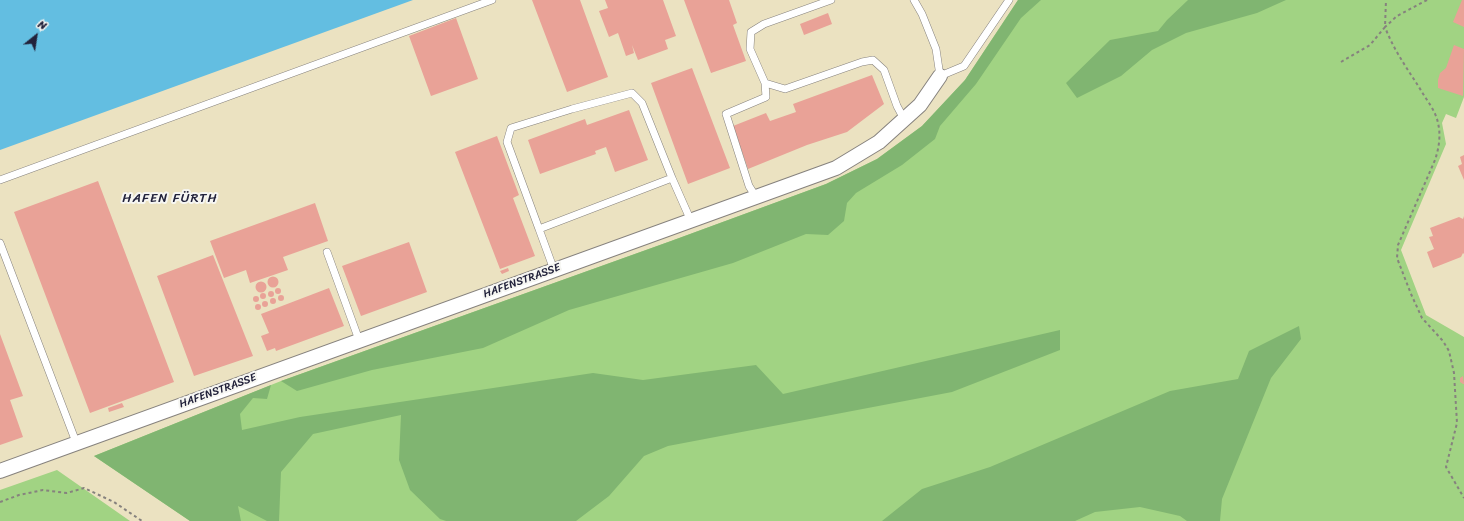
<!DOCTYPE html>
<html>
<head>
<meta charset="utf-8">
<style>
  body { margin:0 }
  #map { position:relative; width:1464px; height:521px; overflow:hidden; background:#ebe2c1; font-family:Sriracha,sans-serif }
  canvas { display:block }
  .north { position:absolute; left:16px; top:16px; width:40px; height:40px; -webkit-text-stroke:3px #f6f6f2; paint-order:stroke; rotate:30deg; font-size:11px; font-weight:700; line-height:16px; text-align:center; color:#22223b }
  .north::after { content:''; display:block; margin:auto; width:14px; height:18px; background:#22223b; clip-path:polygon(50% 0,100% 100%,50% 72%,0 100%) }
</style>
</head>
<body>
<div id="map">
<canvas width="1464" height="521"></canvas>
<div class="north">N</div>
</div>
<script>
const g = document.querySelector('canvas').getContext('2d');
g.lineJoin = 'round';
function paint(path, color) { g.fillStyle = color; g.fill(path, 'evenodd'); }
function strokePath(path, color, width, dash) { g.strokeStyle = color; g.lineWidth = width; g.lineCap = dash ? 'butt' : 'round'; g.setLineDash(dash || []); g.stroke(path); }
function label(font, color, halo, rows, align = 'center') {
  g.font = font + ' Sriracha,sans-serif'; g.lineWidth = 4; g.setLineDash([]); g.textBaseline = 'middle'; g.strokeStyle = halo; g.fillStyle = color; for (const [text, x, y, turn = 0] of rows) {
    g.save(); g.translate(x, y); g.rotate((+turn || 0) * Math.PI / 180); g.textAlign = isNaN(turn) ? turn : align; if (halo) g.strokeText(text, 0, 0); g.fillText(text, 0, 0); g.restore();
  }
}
paint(new Path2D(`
  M 1018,0 L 1464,0 L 1464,97 L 1456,118 L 1446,114 L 1442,123 L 1446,144 L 1401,250 L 1426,315 L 1464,337 L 1464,521 L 190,521 L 94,456 L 281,381 L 671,241 L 826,184 L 877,159 L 922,126 L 965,80 Z
  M 57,470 L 130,521 L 0,521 L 0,490 Z`), '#a1d383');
paint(new Path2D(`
  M 1018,0 L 1041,0 L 1021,18 L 976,84 L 940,126 L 935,139 L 902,165 L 856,193 L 847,203 L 844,221 L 828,235 L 806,234 L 733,263 L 569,310 L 483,348 L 372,370 L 297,391 L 281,381 L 671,241 L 826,184 L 877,159 L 922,126 L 965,80 Z
  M 1188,0 L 1286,0 L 1257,13 L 1186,33 L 1152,50 L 1121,76 L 1077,98 L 1066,83 L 1110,40 L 1158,31 L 1167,20 Z
  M 1299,326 L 1301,339 L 1271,378 L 1222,499 L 1220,521 L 1187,521 L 1180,516 L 1140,507 L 1095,512 L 1075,521 L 882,521 L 922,489 L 990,467 L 1170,391 L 1238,379 L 1249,351 Z
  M 1060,330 L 1060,350 L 952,392 L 668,446 L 644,456 L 609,496 L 576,521 L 446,521 L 440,519 L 410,490 L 399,460 L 401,415 L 313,434 L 281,472 L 279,521 L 267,521 L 238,506 L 241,521 L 190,521 L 94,456 L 271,385 L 267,399 L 253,398 L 240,414 L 242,430 L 300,417 L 593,373 L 643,380 L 756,365 L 783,394 Z`), '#80b571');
paint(new Path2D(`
  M 0,0 L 413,0 L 0,150 Z`), '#63bee1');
paint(new Path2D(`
  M 532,0 L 580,0 L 608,77 L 567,92 Z
  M 605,0 L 663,0 L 676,36 L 665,40 L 668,49 L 638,60 L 632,45 L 634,53 L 626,56 L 618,33 L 609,37 L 599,11 L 608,8 Z
  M 684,0 L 729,0 L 737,23 L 733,25 L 746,61 L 711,73 Z
  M 1462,0 L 1464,0 L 1464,27 L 1453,22 Z
  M 828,13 L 832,24 L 804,35 L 800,24 Z
  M 456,18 L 478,79 L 431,96 L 409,36 Z
  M 1454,45 L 1464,49 L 1463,96 L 1438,88 L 1438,80 L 1440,73 L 1446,68 Z
  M 692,68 L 730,168 L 688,184 L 651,83 Z
  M 872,75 L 884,104 L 847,132 L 807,145 L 748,169 L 733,126 L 766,113 L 770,121 L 796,112 L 793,104 Z
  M 629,110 L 648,160 L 615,172 L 606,147 L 595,151 L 596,154 L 540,174 L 528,140 L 585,119 L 587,125 Z
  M 497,136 L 519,195 L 513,198 L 535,256 L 500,269 L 455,152 Z
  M 1464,155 L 1464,180 L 1458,166 L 1462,164 L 1460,157 Z
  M 98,181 L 174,382 L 90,413 L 14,212 Z
  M 315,203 L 328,241 L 283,257 L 288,270 L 250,283 L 246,270 L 224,278 L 210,241 Z
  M 1464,216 L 1464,254 L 1463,253 L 1461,257 L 1433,268 L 1427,252 L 1434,249 L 1429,237 L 1433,236 L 1430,228 L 1459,217 L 1463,219 Z
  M 409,242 L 427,292 L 361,316 L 342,266 Z
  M 213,255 L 253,356 L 194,376 L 157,276 Z
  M 508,268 L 509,271 L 502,274 L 500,271 Z
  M267.5 282a5.5 5.5 0 1 1 11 0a5.5 5.5 0 1 1-11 0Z
  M255.5 287a5.5 5.5 0 1 1 11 0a5.5 5.5 0 1 1-11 0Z
  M275 291a3 3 0 1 1 6 0a3 3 0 1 1-6 0Z
  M 329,288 L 344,326 L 276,351 L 275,348 L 267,351 L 261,336 L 269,333 L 261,314 Z
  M268 294a3 3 0 1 1 6 0a3 3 0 1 1-6 0Z
  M260 296a3 3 0 1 1 6 0a3 3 0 1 1-6 0Z
  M278 298a3 3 0 1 1 6 0a3 3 0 1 1-6 0Z
  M253 299a3 3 0 1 1 6 0a3 3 0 1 1-6 0Z
  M270 301a3 3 0 1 1 6 0a3 3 0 1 1-6 0Z
  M262 304a3 3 0 1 1 6 0a3 3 0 1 1-6 0Z
  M255 307a3 3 0 1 1 6 0a3 3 0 1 1-6 0Z
  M 0,334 L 23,396 L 10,400 L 23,437 L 0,445 Z
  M 1463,376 L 1464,384 L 1463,384 L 1460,382 L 1460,378 Z
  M 122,403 L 124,407 L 109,412 L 108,408 Z`), '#e9a297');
const service = new Path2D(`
  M 831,0 L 764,24 L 751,32 L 750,49 L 765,83 L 785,89 L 862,62 L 873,60 L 884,70 L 897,106 L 904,119
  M 914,0 L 922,14 L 936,49 L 940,76 L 964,66 L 1009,0
  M 0,180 L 492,0
  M 756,197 L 749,186 L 726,114 L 766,97 L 765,83
  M 539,229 L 507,142 L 511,128 L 572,109 L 632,93 L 642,103 L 672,178
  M 0,243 L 76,442
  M 327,252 L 359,340
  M 554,270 L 539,229 L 672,178 L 691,221`);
const minor = new Path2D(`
  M 0,471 L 836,168 L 879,142 L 920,105 L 940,76`);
strokePath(service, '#86827e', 8);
strokePath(minor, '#86827e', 16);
strokePath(new Path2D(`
  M 1427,0 L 1397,16 L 1385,27 C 1394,51 1409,71 1422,92 C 1428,102 1436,112 1438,123 C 1441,135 1439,148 1435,160 L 1398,245 L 1397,258 L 1411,294 L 1422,318 L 1443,341 L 1449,351 L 1454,373 L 1457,423 L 1446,467 L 1464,498
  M 1341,62 L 1370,45 L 1385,27 L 1386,0
  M 0,502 L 19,495 L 43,490 L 67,493 L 84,488 L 114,502 L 142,521`), '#86827e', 2, [3, 3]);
strokePath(service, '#fff', 7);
strokePath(minor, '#fff', 14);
label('11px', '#22223b', '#f6f6f2', [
  ["HAFENSTRASSE",522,281,-20],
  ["HAFENSTRASSE",218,391,-20]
]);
g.letterSpacing = '1px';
label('13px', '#22223b', '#f6f6f2', [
  ["HAFEN FÜRTH",170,199]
]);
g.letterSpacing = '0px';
</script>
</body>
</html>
